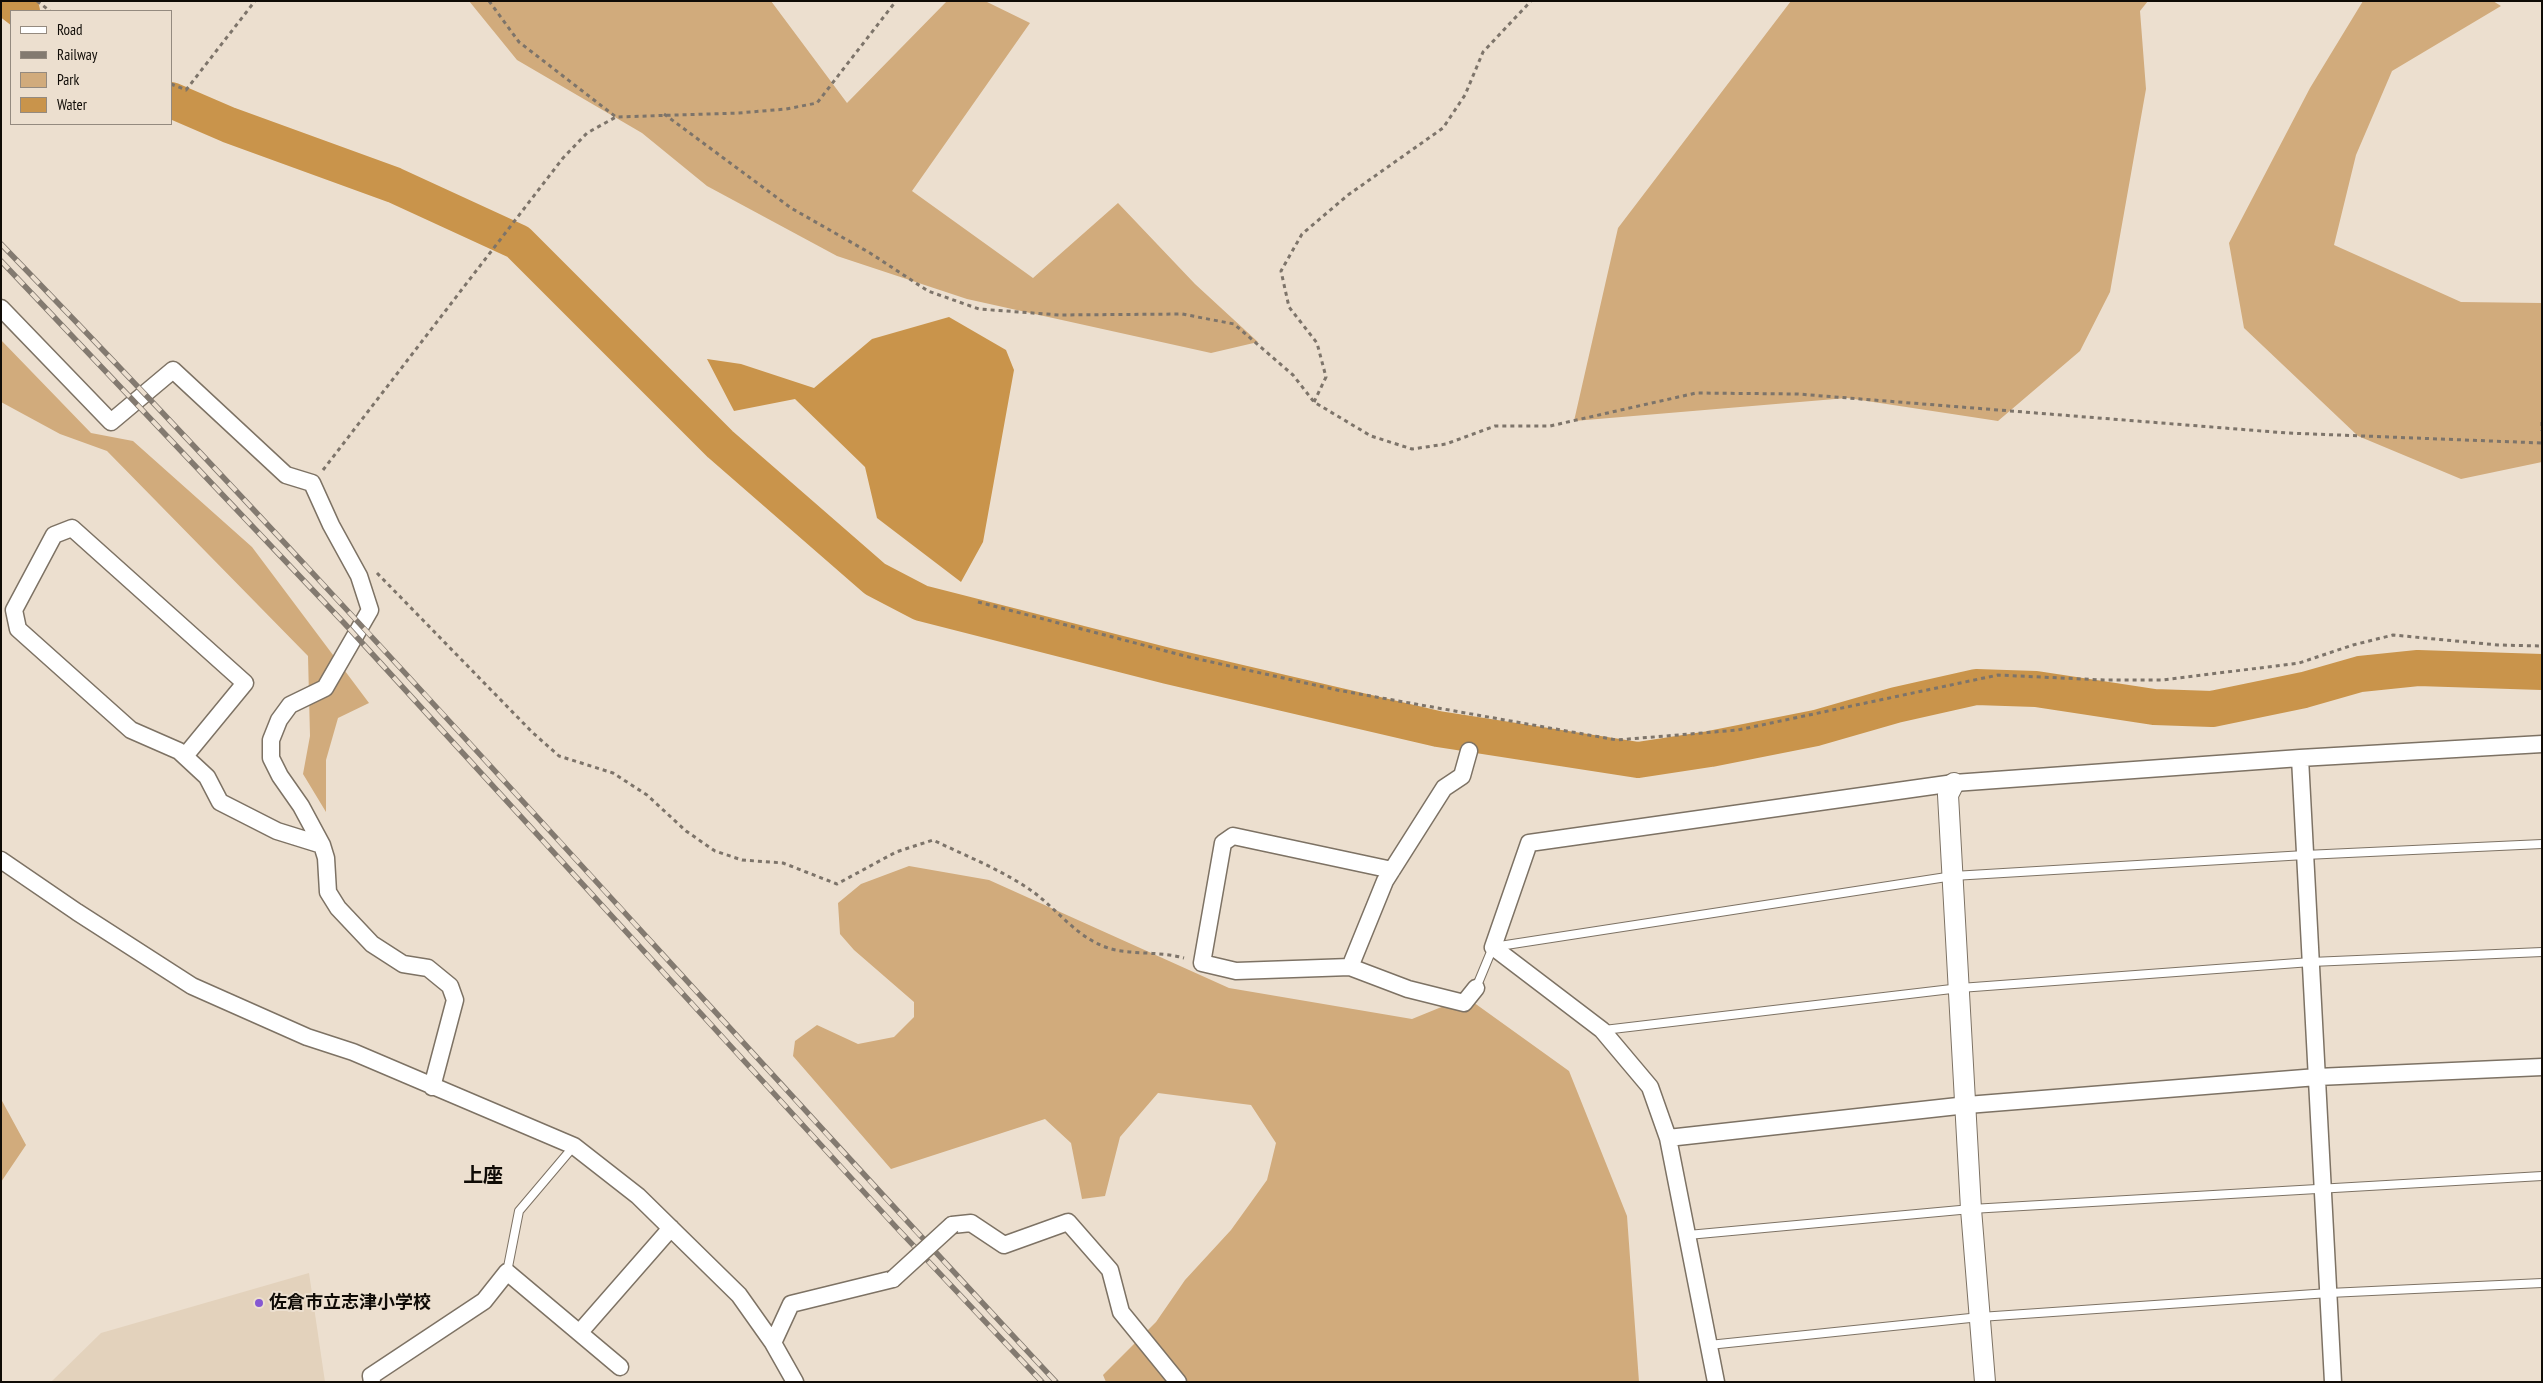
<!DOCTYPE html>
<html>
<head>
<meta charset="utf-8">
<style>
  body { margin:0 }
  #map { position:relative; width:2543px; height:1383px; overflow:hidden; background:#ecdfcf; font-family:"PT Sans Narrow",sans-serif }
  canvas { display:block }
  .frame { position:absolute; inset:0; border:2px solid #0f0b06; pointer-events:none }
  .legend { position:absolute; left:10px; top:10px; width:162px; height:115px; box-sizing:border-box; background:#ecdfcf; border:1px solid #948a7f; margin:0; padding:6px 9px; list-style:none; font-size:15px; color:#0f0b06 }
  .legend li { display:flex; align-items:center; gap:10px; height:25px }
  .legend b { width:25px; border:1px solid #948a7f }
</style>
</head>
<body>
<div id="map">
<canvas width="2543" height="1383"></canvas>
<div class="frame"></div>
<ul class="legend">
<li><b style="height:6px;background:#fff"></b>Road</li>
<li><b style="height:6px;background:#837a70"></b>Railway</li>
<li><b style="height:14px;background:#d1ab7c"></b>Park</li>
<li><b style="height:14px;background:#c9944b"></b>Water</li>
</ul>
</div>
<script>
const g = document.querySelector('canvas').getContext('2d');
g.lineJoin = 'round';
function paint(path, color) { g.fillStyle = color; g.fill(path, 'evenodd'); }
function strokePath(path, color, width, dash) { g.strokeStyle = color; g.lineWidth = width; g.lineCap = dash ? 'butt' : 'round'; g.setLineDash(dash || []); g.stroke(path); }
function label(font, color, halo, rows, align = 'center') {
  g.font = font + ' "PT Sans Narrow","Noto Sans JP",sans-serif'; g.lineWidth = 4; g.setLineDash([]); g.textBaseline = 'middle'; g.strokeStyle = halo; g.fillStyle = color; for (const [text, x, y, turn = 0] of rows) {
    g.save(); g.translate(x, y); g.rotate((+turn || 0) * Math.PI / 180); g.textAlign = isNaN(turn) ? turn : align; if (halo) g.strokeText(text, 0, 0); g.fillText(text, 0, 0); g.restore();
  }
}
paint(new Path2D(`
  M 309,1273 L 325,1382 L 51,1382 L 101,1333 Z`), '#e3d2bc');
paint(new Path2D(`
  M 469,1 L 771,1 L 847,103 L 947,1 L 985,1 L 1030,23 L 912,191 L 1033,278 L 1118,203 L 1195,284 L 1258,342 L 1211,353 L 967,299 L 837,256 L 707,186 L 642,133 L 517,60 Z
  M 1791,1 L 2148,1 L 2140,11 L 2146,89 L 2110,292 L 2080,351 L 1998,421 L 1847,398 L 1574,421 L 1618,228 Z
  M 2363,1 L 2493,1 L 2501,6 L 2392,71 L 2356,155 L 2334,245 L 2461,302 L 2542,303 L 2542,462 L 2461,479 L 2358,436 L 2244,328 L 2229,243 L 2310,88 Z
  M 1,340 L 91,433 L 133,441 L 252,547 L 369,703 L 338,718 L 326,760 L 326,812 L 303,774 L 310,736 L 308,656 L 107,451 L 60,434 L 1,402 Z
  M 909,866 L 989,880 L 1229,988 L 1412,1019 L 1466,997 L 1569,1071 L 1627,1216 L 1639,1382 L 1106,1382 L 1103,1375 L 1156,1322 L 1185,1280 L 1231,1230 L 1267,1180 L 1276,1143 L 1251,1105 L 1158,1093 L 1120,1137 L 1105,1196 L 1082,1199 L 1071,1143 L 1045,1119 L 891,1169 L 793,1056 L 795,1041 L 817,1025 L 858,1044 L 894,1037 L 914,1017 L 914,1002 L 854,950 L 840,934 L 838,903 L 861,884 Z
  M 1,1099 L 26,1145 L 1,1182 Z`), '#d1ab7c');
paint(new Path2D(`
  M 949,317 L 1006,350 L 1014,370 L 983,542 L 961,582 L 877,518 L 865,467 L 795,399 L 734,411 L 707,359 L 741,364 L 814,388 L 872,339 Z`), '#c9944b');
strokePath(new Path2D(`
  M 9,1 L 22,11
  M 171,100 L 229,125 L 394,185 L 518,242 L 720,444 L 875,579 L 921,603 L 1168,666 L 1438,729 L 1638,760 L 1710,749 L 1816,728 L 1896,705 L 1976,687 L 2036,689 L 2154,707 L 2212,709 L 2304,690 L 2360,674 L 2418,668 L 2542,672`), '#c9944b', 36);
const service = new Path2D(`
  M 1476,988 L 1493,947 L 1953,876 L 2305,855 L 2542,844
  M 1604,1030 L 1960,988 L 2311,962 L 2542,952
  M 1688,1235 L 1971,1209 L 2542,1176
  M 507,1272 L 519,1211 L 574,1146
  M 1709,1345 L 1980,1317 L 2329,1293 L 2542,1283`);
const minor = new Path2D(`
  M 1,308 L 111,422 L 173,370 L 286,475 L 312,483 L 331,525 L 359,576 L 370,610 L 325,688 L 290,705 L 279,720 L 271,740 L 271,758 L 280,776 L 301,806 L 322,845 L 326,858 L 328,892 L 338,908 L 372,944 L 403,964 L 428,968 L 450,986 L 455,1000 L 432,1087
  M 185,756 L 245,683 L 72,528 L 54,535 L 14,610 L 18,629 L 131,730 L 179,751 L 207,777 L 220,802 L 277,831 L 322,845
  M 2300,758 L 2333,1382
  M 1,860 L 77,912 L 192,986 L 307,1037 L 353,1052 L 574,1146 L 638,1196 L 739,1295 L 773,1343 L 795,1382
  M 1392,870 L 1233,836 L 1223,843 L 1202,963 L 1236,971 L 1350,967 L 1408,989 L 1464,1003 L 1476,988
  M 1350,967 L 1385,881 L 1444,788 L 1462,776 L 1469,751
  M 1668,1138 L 1967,1105 L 2317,1077 L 2542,1067
  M 952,1225 L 971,1223 L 1004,1245 L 1068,1222 L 1110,1270 L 1121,1312 L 1178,1382
  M 580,1332 L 671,1228
  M 773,1343 L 791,1304 L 893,1279
  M 372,1382 L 371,1376 L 484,1301 L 507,1272 L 620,1367
  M 1716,1382 L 1668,1138 L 1650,1087 L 1602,1030 L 1493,947 L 1529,843 L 1954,783 L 2300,758 L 2542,744`);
const tertiary = new Path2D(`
  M 1954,783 L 1948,795 L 1971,1209 L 1985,1382`);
strokePath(service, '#7d7264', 10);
strokePath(minor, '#7d7264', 19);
strokePath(tertiary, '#7d7264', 22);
strokePath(new Path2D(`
  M 37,1 L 50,11
  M 489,1 L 519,42 L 616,117
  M 171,84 L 186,90 L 255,1
  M 664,114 L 791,208 L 870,253 L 928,291 L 979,309 L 1059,315 L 1182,314 L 1234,324 L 1293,375 L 1314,402 L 1371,436 L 1412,449 L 1446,444 L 1495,426 L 1550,426 L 1696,393 L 1798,394 L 2287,433 L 2542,443
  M 1314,402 L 1326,377 L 1317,343 L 1289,307 L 1281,271 L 1302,234 L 1348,195 L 1443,128 L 1465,95 L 1483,52 L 1531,1
  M 2542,422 L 2542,431
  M 323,470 L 563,158 L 587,133 L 616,117 L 739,113 L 786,109 L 817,103 L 896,1
  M 377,573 L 532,732 L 559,756 L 613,773 L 647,795 L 686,831 L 715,851 L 742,860 L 783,863 L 837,884 L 896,852 L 933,840 C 966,856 1002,870 1032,891 C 1058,910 1076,937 1108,948 C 1130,955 1160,951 1184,958
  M 978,602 L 1189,657 L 1337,690 L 1617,740 L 1738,730 L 1998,675 L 2104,680 L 2163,680 L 2299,663 L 2353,645 L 2393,635 L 2498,645 L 2542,646`), '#7d746a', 3, [4, 4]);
strokePath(service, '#fff', 8);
strokePath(minor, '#fff', 16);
strokePath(tertiary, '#fff', 20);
const rail = new Path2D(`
  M 1,244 C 361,615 703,1004 1056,1382
  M 1,261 L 344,623 L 895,1226 L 1042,1382`);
strokePath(rail, '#837a70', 5.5);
strokePath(rail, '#ecdfcf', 4, [11]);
const minorBridge = new Path2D(`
  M 893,1279 L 952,1225`);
strokePath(minorBridge, '#7d7264', 19, []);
strokePath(minorBridge, '#fff', 16);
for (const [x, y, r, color] of [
  [259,1303,5,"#8558d2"]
]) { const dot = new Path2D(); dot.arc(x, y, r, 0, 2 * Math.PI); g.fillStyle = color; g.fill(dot); strokePath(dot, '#ecdfcf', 2); }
label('bold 18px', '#0f0b06', '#ecdfcf', [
  ["佐倉市立志津小学校",269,1303]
], 'left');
label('bold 20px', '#0f0b06', '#ecdfcf', [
  ["上座",483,1176]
]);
</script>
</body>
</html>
